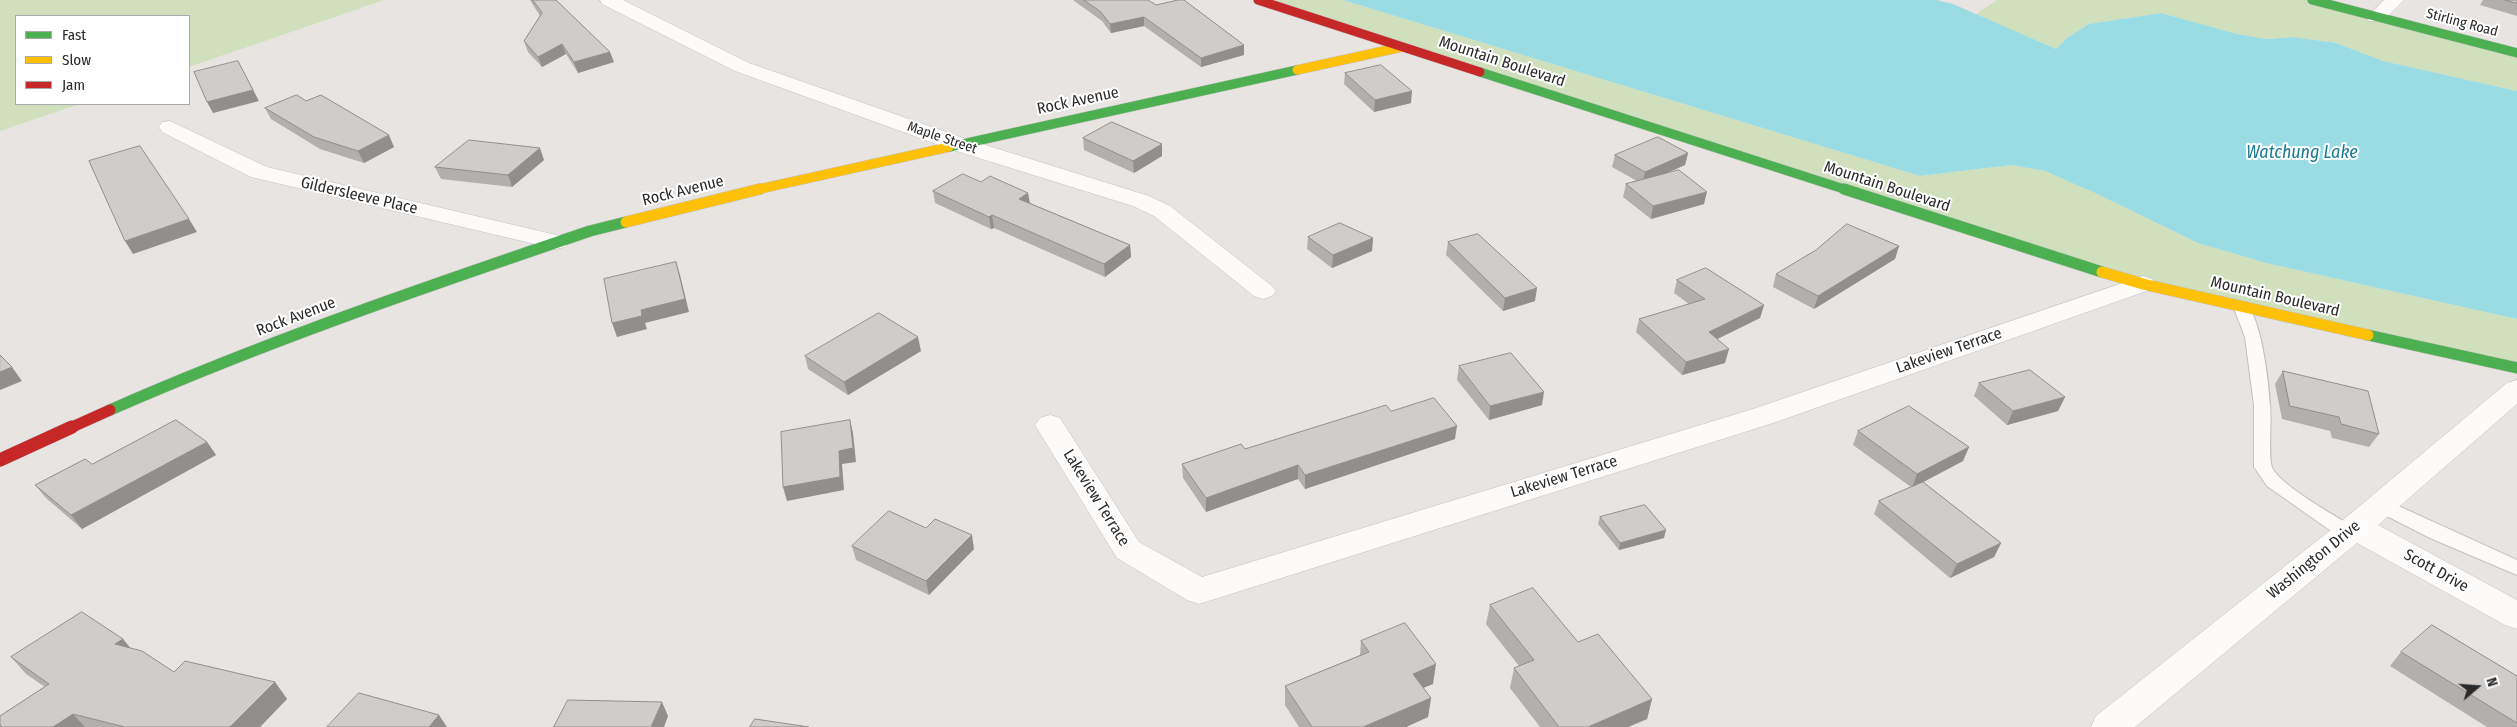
<!DOCTYPE html>
<html>
<head>
<meta charset="utf-8">
<style>
  body { margin:0 }
  #map { position:relative; width:2517px; height:727px; overflow:hidden; background:#e8e4e1; font-family:"Fira Sans Condensed",sans-serif }
  canvas { display:block }
  .legend { position:absolute; left:15px; top:15px; width:175px; height:90px; box-sizing:border-box; background:#fff; border:1px solid #aaa; margin:0; padding:6px 9px; list-style:none; font-size:15px; color:#2a2a2a }
  .legend li { display:flex; align-items:center; gap:10px; height:25px }
  .legend b { width:25px; border:1px solid #aaa }
  .north { position:absolute; left:2452px; top:662px; width:50px; height:50px; -webkit-text-stroke:4px #fff; paint-order:stroke; rotate:72deg; font-size:14px; font-weight:700; line-height:20px; text-align:center; color:#2a2a2a }
  .north::after { content:''; display:block; margin:auto; width:18px; height:22px; background:#2a2a2a; clip-path:polygon(50% 0,100% 100%,50% 72%,0 100%) }
</style>
</head>
<body>
<div id="map">
<canvas width="2517" height="727"></canvas>
<ul class="legend">
<li><b style="height:6px;background:#4caf50"></b>Fast</li>
<li><b style="height:6px;background:#ffc107"></b>Slow</li>
<li><b style="height:6px;background:#c62828"></b>Jam</li>
</ul>
<div class="north">N</div>
</div>
<script>
const g = document.querySelector('canvas').getContext('2d');
g.lineJoin = 'round';
function paint(path, color) { g.fillStyle = color; g.fill(path, 'evenodd'); }
function strokePath(path, color, width, dash) { g.strokeStyle = color; g.lineWidth = width; g.lineCap = dash ? 'butt' : 'round'; g.setLineDash(dash || []); g.stroke(path); }
function label(font, color, halo, rows, align = 'center') {
  g.font = font + ' "Fira Sans Condensed",sans-serif'; g.lineWidth = 4; g.setLineDash([]); g.textBaseline = 'middle'; g.strokeStyle = halo; g.fillStyle = color; for (const [text, x, y, turn = 0] of rows) {
    g.save(); g.translate(x, y); g.rotate((+turn || 0) * Math.PI / 180); g.textAlign = isNaN(turn) ? turn : align; if (halo) g.strokeText(text, 0, 0); g.fillText(text, 0, 0); g.restore();
  }
}
paint(new Path2D(`
  M 0,0 L 384,0 L 189,67 L 189,16 L 16,16 L 16,104 L 80,104 L 0,131 Z
  M 1258,0 L 1343,0 L 1920,176 L 2011,165 L 2045,171 L 2095,193 L 2198,243 L 2266,263 L 2517,319 L 2517,368 L 2143,284 Z
  M 1997,0 L 2312,0 L 2517,53 L 2517,91 L 2383,61 L 2336,43 L 2293,37 L 2267,39 L 2237,34 L 2161,13 L 2089,24 L 2067,38 L 2056,49 L 1975,15 Z`), '#d1e0bc');
paint(new Path2D(`
  M 1343,0 L 1936,0 L 1953,4 L 2056,49 L 2067,38 L 2089,24 L 2161,13 L 2237,34 L 2267,39 L 2293,37 L 2336,43 L 2383,61 L 2517,91 L 2517,319 L 2266,263 L 2198,243 L 2095,193 L 2045,171 L 2011,165 L 1920,176 Z`), '#9adce4');
const lane = new Path2D(`
  M 2241,301 C 2261,306 2269,386 2270,405 C 2272,421 2268,453 2272,467 C 2278,484 2337,517 2355,528 L 2357,533 L 2355,538 L 2348,540 L 2341,538 L 2267,486 L 2254,467 L 2254,405 L 2245,337 L 2233,306 Z
  M 2381,498 L 2517,560 L 2517,575 L 2430,538 L 2375,510 L 2372,505 L 2375,500 Z`);
const street = new Path2D(`
  M 600,0 L 623,0 L 749,63 L 966,139 L 1149,196 L 1170,206 L 1272,286 L 1276,291 L 1272,296 L 1263,299 L 1254,296 L 1154,216 L 1133,206 L 950,149 L 735,71 L 602,4 Z
  M 2384,0 L 2404,0 L 2383,21 L 2369,21 L 2367,17 Z
  M 170,121 L 267,167 L 565,237 L 568,242 L 565,247 L 556,249 L 251,177 L 162,132 L 159,127 L 162,122 Z
  M 2143,276 L 2152,279 L 2156,284 L 2152,289 L 1773,423 L 1199,604 L 1187,600 L 1117,558 L 1035,425 L 1040,418 L 1050,415 L 1060,418 L 1139,542 L 1202,577 L 1753,409 Z
  M 2517,380 L 2517,404 L 2378,525 L 2517,600 L 2517,629 L 2505,625 L 2357,543 L 2135,727 L 2091,727 L 2096,716 L 2337,525 L 2507,383 Z`);
const fastFar1 = new Path2D(`
  M 2312,0 L 2517,53
  M 1480,72 L 1847,190
  M 949,147 L 1297,70`);
const fast = new Path2D(`
  M 1844,189 L 2102,272
  M 2368,335 L 2517,368
  M 110,410 C 267,341 428,286 590,231 L 626,222`);
const slowFar1 = new Path2D(`
  M 1297,70 L 1402,47
  M 755,190 L 949,147`);
const slow = new Path2D(`
  M 626,222 L 760,189
  M 2102,272 L 2143,284 L 2368,335`);
const jamFar2 = new Path2D(`
  M 1258,0 L 1480,72`);
const jamFar1 = new Path2D(`
  M 70,428 L 110,410`);
const jam = new Path2D(`
  M 0,460 L 72,427`);
strokePath(lane, '#c2c1c2', 2);
strokePath(street, '#c2c1c2', 1);
strokePath(fastFar1, '#c2c1c2', 10);
strokePath(fast, '#c2c1c2', 12);
strokePath(slowFar1, '#c2c1c2', 10);
strokePath(slow, '#c2c1c2', 12);
strokePath(jamFar2, '#c2c1c2', 10);
strokePath(jamFar1, '#c2c1c2', 12);
strokePath(jam, '#c2c1c2', 14);
paint(lane, '#fcfbfa');
paint(street, '#fcfbfa');
strokePath(fastFar1, '#4caf50', 9);
strokePath(fast, '#4caf50', 11);
strokePath(slowFar1, '#ffc107', 9);
strokePath(slow, '#ffc107', 11);
strokePath(jamFar2, '#c62828', 9);
strokePath(jamFar1, '#c62828', 11);
strokePath(jam, '#c62828', 13);
paint(new Path2D(`
  M 530,0 L 556,0 L 614,62 L 578,73 L 566,54 L 542,67 L 528,52 L 524,41 L 540,16 Z
  M 1073,0 L 1148,0 L 1156,5 L 1244,45 L 1244,55 L 1201,67 L 1144,26 L 1111,33 L 1102,21 Z
  M 2483,0 L 2517,0 L 2517,16 L 2480,5 Z
  M 1345,73 L 1411,103 L 1374,112 L 1344,84 Z
  M 265,108 L 394,147 L 364,163 L 320,149 L 271,119 Z
  M 1083,138 L 1162,144 L 1162,156 L 1134,173 L 1084,150 Z
  M 1688,153 L 1685,165 L 1664,174 L 1704,204 L 1651,219 L 1623,197 L 1626,184 L 1637,181 L 1612,167 L 1615,155 Z
  M 544,160 L 512,187 L 441,179 L 435,167 Z
  M 981,182 L 1028,193 L 1030,203 L 1130,245 L 1131,257 L 1105,277 L 994,228 L 991,229 L 935,203 L 933,191 Z
  M 1308,237 L 1373,238 L 1372,251 L 1332,268 L 1307,249 Z
  M 1448,242 L 1535,301 L 1503,311 L 1446,255 Z
  M 1899,246 L 1895,259 L 1814,309 L 1773,287 L 1776,274 Z
  M 1677,280 L 1764,305 L 1760,318 L 1717,339 L 1725,363 L 1682,375 L 1636,332 L 1639,319 L 1689,304 L 1674,293 Z
  M 921,351 L 848,395 L 808,369 L 805,356 Z
  M 1459,366 L 1542,405 L 1489,420 L 1457,380 Z
  M 2283,371 L 2379,434 L 2369,447 L 2332,438 L 2330,431 L 2282,419 L 2275,384 Z
  M 1979,383 L 2065,397 L 2058,411 L 2007,425 L 1974,396 Z
  M 1391,411 L 1455,439 L 1305,489 L 1298,479 L 1206,512 L 1183,478 L 1182,464 L 1245,449 Z
  M 1858,431 L 1969,447 L 1963,461 L 1923,482 L 2001,543 L 1994,557 L 1950,578 L 1874,514 L 1879,501 L 1911,487 L 1853,445 Z
  M 207,442 L 216,455 L 82,529 L 46,498 L 35,485 L 92,464 Z
  M 1600,517 L 1664,538 L 1619,550 L 1598,524 Z
  M 852,546 L 974,549 L 929,595 L 856,560 Z
  M 1490,605 L 1578,642 L 1652,699 L 1647,719 L 1628,727 L 1540,727 L 1510,688 L 1514,668 L 1519,666 L 1486,624 Z
  M 123,639 L 130,648 L 174,672 L 275,682 L 287,699 L 260,727 L 0,727 L 0,716 L 45,687 L 26,674 L 11,657 Z
  M 1361,641 L 1433,684 L 1423,688 L 1431,698 L 1428,717 L 1406,727 L 1299,727 L 1285,705 L 1285,686 L 1360,655 Z
  M 2401,652 L 2517,676 L 2517,727 L 2487,727 L 2390,666 Z`), '#b2afae');
paint(new Path2D(`
  M 1144,17 L 1144,26 L 1111,33 L 1110,24 Z
  M 562,44 L 566,54 L 542,67 L 538,57 Z
  M 1244,45 L 1244,55 L 1201,67 L 1201,58 Z
  M 610,52 L 614,62 L 578,73 L 574,62 Z
  M 238,61 L 259,101 L 213,113 L 207,102 Z
  M 1412,91 L 1411,103 L 1374,112 L 1375,100 Z
  M 389,135 L 394,147 L 364,163 L 358,151 Z
  M 1162,144 L 1162,156 L 1134,173 L 1133,161 Z
  M 540,148 L 544,160 L 512,187 L 508,175 Z
  M 1688,153 L 1685,165 L 1642,184 L 1645,172 Z
  M 1707,192 L 1704,204 L 1651,219 L 1653,206 Z
  M 1028,193 L 1030,206 L 1019,199 Z
  M 992,215 L 994,228 L 991,229 L 989,217 Z
  M 189,219 L 197,232 L 133,254 L 125,241 Z
  M 1373,238 L 1372,251 L 1332,268 L 1333,255 Z
  M 1130,245 L 1131,257 L 1105,277 L 1104,264 Z
  M 1899,246 L 1895,259 L 1814,309 L 1818,296 Z
  M 676,262 L 680,275 L 689,312 L 645,323 L 647,329 L 617,337 L 612,323 L 641,310 Z
  M 1537,288 L 1535,301 L 1503,311 L 1505,298 Z
  M 1764,305 L 1760,318 L 1705,345 L 1709,332 Z
  M 918,337 L 921,351 L 848,395 L 844,382 Z
  M 1729,349 L 1725,363 L 1682,375 L 1686,362 Z
  M 12,367 L 22,381 L 0,390 L 0,372 Z
  M 1544,392 L 1542,405 L 1489,420 L 1490,406 Z
  M 2065,397 L 2058,411 L 2007,425 L 2013,411 Z
  M 850,420 L 853,433 L 856,462 L 842,464 L 844,490 L 787,501 L 783,487 L 839,451 Z
  M 1457,426 L 1455,439 L 1305,489 L 1305,475 Z
  M 207,442 L 216,455 L 82,529 L 71,515 Z
  M 1969,447 L 1963,461 L 1912,488 L 1917,474 Z
  M 1298,465 L 1298,479 L 1206,512 L 1206,498 Z
  M 1666,530 L 1664,538 L 1619,550 L 1620,543 Z
  M 972,535 L 974,549 L 929,595 L 926,581 Z
  M 2001,543 L 1994,557 L 1950,578 L 1957,564 Z
  M 123,639 L 137,656 L 115,644 Z
  M 1436,664 L 1433,684 L 1410,693 L 1413,674 Z
  M 275,682 L 287,699 L 260,727 L 230,727 Z
  M 1431,698 L 1428,717 L 1406,727 L 1363,727 Z
  M 1652,699 L 1647,719 L 1628,727 L 1588,727 Z
  M 662,702 L 668,716 L 664,727 L 651,727 Z
  M 73,714 L 85,727 L 53,727 Z
  M 439,715 L 447,727 L 429,727 Z`), '#918f8d');
const building = new Path2D(`
  M 533,0 L 556,0 L 610,52 L 574,62 L 562,44 L 538,57 L 524,41 L 542,13 Z
  M 1084,0 L 1148,0 L 1156,5 L 1178,0 L 1184,0 L 1244,45 L 1201,58 L 1144,17 L 1110,24 L 1101,12 Z
  M 2505,0 L 2517,0 L 2517,3 Z
  M 238,61 L 253,90 L 207,102 L 194,72 Z
  M 1381,65 L 1412,91 L 1375,100 L 1345,73 Z
  M 297,95 L 306,101 L 321,95 L 389,135 L 358,151 L 314,137 L 265,108 Z
  M 1112,122 L 1162,144 L 1133,161 L 1083,138 Z
  M 1658,137 L 1688,153 L 1645,172 L 1615,155 Z
  M 469,140 L 540,148 L 508,175 L 435,167 Z
  M 140,146 L 189,219 L 125,241 L 89,161 Z
  M 1679,170 L 1707,192 L 1653,206 L 1626,184 Z
  M 963,174 L 981,182 L 990,176 L 1028,193 L 1019,199 L 1130,245 L 1104,264 L 992,215 L 989,217 L 933,191 Z
  M 1340,223 L 1373,238 L 1333,255 L 1308,237 Z
  M 1847,224 L 1899,246 L 1818,296 L 1776,274 L 1816,250 Z
  M 1478,234 L 1537,288 L 1505,298 L 1448,242 Z
  M 676,262 L 685,299 L 641,310 L 642,316 L 612,323 L 604,279 Z
  M 1706,268 L 1764,305 L 1709,332 L 1729,349 L 1686,362 L 1639,319 L 1705,299 L 1677,280 Z
  M 879,313 L 918,337 L 844,382 L 805,356 Z
  M 1511,353 L 1544,392 L 1490,406 L 1459,366 Z
  M 0,355 L 12,367 L 0,372 Z
  M 2030,370 L 2065,397 L 2013,411 L 1979,383 Z
  M 2283,371 L 2368,391 L 2379,434 L 2341,424 L 2339,417 L 2290,406 Z
  M 1434,398 L 1457,426 L 1305,475 L 1298,465 L 1206,498 L 1182,464 L 1241,444 L 1245,449 L 1386,405 L 1391,411 Z
  M 1909,406 L 1969,447 L 1917,474 L 1858,431 Z
  M 176,420 L 207,442 L 71,515 L 35,485 L 85,459 L 92,464 Z
  M 850,420 L 853,448 L 839,451 L 840,477 L 783,487 L 781,432 Z
  M 1923,482 L 2001,543 L 1957,564 L 1879,501 Z
  M 1645,505 L 1666,530 L 1620,543 L 1600,517 Z
  M 889,511 L 926,528 L 935,519 L 972,535 L 926,581 L 852,546 Z
  M 1533,588 L 1578,642 L 1598,634 L 1652,699 L 1588,727 L 1559,727 L 1514,668 L 1534,660 L 1490,605 Z
  M 82,612 L 123,639 L 115,644 L 142,651 L 174,672 L 185,661 L 275,682 L 230,727 L 125,727 L 73,714 L 53,727 L 2,727 L 0,725 L 0,716 L 49,684 L 11,657 Z
  M 1405,623 L 1436,664 L 1413,674 L 1431,698 L 1363,727 L 1312,727 L 1285,686 L 1369,652 L 1361,641 Z
  M 2432,625 L 2517,676 L 2517,723 L 2401,652 Z
  M 359,693 L 439,715 L 429,727 L 327,727 Z
  M 568,700 L 662,702 L 651,727 L 554,727 Z
  M 755,719 L 809,727 L 750,727 Z`);
paint(building, '#cfccca');
strokePath(building, '#918f8d', 1);
label('14px', '#2a2a2a', '#fff', [
  ["Stirling Road",2462,23,15],
  ["Maple Street",942,138,19]
]);
label('16px', '#2a2a2a', '#fff', [
  ["Mountain Boulevard",1502,62,18],
  ["Rock Avenue",1078,101,-12],
  ["Mountain Boulevard",1887,187,18],
  ["Rock Avenue",683,191,-14],
  ["Gildersleeve Place",359,196,13],
  ["Mountain Boulevard",2275,297,13],
  ["Rock Avenue",296,317,-21],
  ["Lakeview Terrace",1949,351,-19],
  ["Lakeview Terrace",1564,477,-17],
  ["Lakeview Terrace",1096,498,58],
  ["Washington Drive",2314,560,-39],
  ["Scott Drive",2436,571,29]
]);
label('italic 18px', '#187a91', '#fff', [
  ["Watchung Lake",2302,153]
]);
</script>
</body>
</html>
